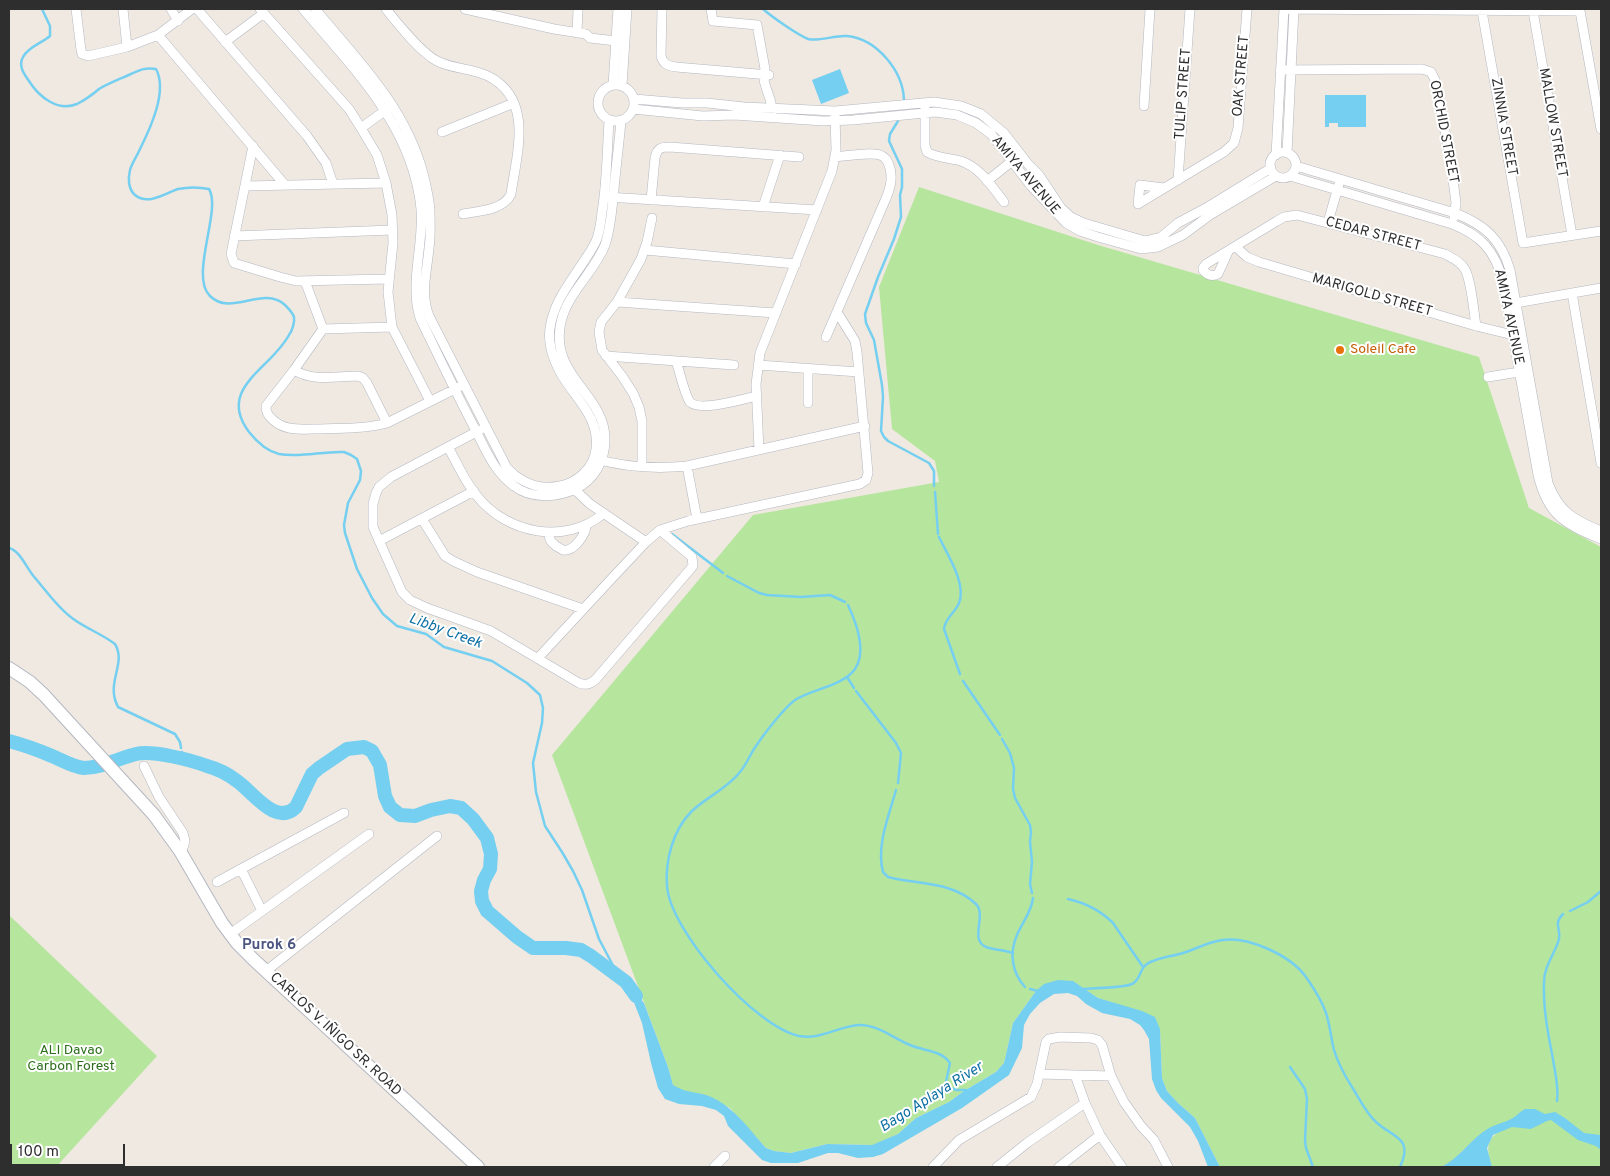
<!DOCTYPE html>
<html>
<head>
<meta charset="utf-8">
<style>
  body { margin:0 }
  #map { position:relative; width:1610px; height:1176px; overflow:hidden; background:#efe9e1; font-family:Overpass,sans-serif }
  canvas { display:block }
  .frame { position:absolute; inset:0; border:10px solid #2e2e2e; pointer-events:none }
  .scale { position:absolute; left:10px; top:1144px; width:115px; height:22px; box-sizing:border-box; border:2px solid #2e2e2e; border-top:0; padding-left:6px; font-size:15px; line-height:18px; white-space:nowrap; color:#2e2e2e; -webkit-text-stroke:4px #fff; paint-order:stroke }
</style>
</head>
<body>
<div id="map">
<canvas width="1610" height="1176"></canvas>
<div class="frame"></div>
<div class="scale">100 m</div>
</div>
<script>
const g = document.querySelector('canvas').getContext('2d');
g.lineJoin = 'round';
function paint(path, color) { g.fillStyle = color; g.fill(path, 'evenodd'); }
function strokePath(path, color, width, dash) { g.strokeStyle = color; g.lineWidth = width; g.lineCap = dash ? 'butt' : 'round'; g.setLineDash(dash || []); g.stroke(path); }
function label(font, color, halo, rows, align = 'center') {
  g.font = font + ' Overpass,sans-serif'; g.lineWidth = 4; g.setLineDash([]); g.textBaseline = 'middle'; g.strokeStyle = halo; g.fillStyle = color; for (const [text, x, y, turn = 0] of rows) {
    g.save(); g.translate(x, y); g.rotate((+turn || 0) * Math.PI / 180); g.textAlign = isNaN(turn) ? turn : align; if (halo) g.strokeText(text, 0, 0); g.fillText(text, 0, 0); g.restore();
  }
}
paint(new Path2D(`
  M 919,187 L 1098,245 L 1479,357 L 1529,508 L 1601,547 L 1601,1167 L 1492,1167 C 1488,1153 1484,1141 1499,1132 L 1474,1140 L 1451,1162 L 1441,1167 L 1220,1167 L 1195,1118 L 1178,1103 L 1167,1091 L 1162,1078 L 1160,1029 L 1119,1005 L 1098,998 L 1084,989 L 1036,991 L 1013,1023 L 1004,1063 L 996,1072 L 964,1091 L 949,1102 L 916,1118 L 898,1134 L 873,1145 L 827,1144 L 791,1153 L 774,1151 L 766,1148 L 730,1108 L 705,1095 L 684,1092 L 673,1085 L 668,1067 L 552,755 L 753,515 L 939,482 L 935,461 L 892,429 L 879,287 Z
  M 9,915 L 157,1056 L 56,1167 L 9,1167 Z`), '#b6e59e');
paint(new Path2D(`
  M 840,69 L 849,93 L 821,104 L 812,80 Z
  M 1325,95 L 1366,95 L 1366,127 L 1338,127 L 1338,123 L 1329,123 L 1329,127 L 1325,127 Z
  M 1058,980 L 1073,981 L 1098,998 L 1142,1011 L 1155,1017 L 1160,1029 L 1162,1078 L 1167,1091 L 1178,1103 L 1195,1118 L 1220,1167 L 1208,1167 L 1198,1141 L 1190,1127 L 1161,1098 L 1156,1090 L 1152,1079 L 1149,1039 L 1144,1030 L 1140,1025 L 1130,1019 L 1102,1013 L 1086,1004 L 1077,996 L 1068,993 L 1054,994 L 1040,1003 L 1030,1014 L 1024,1025 L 1022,1048 L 1009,1075 L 962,1108 L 883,1154 L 873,1157 L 858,1158 L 838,1153 L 828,1153 L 798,1163 L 771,1163 L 762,1160 L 728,1126 L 724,1116 L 716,1110 L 702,1106 L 679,1104 L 665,1099 L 658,1088 L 651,1063 L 642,1023 L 626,982 L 644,1003 L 668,1067 L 673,1085 C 687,1093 692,1091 706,1095 C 732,1104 748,1128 766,1148 L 774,1151 L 791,1153 L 827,1144 L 872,1145 L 898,1134 L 916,1118 L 949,1102 L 964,1091 L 996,1072 L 1004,1063 L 1013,1023 L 1036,991 L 1044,984 Z
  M 1525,1109 L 1535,1109 L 1545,1114 L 1555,1112 L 1565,1118 L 1584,1133 L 1601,1135 L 1601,1150 L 1596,1146 L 1578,1140 L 1551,1120 L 1547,1121 L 1531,1129 L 1512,1127 L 1493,1135 L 1487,1148 L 1492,1167 L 1441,1167 C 1458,1159 1468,1143 1483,1132 C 1492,1125 1500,1124 1509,1120 C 1515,1118 1519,1112 1525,1109 Z`), '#75cff0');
strokePath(new Path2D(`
  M 42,9 L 50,26 L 50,36 C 42,43 28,47 23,57 C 18,66 24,74 29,81 C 39,97 58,112 77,104 C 85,100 92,95 99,89 C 109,83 120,79 131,74 C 140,70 146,67 156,69 C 168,91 150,129 140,149 C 137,156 132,163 130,170 C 128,178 128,189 135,195 C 148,206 166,193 178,189 C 188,187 199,187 209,189 C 222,210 189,276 210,296 C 231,317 263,285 285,305 C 288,308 293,313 294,317 C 295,322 292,331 289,335 C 271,369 216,388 249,432 C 257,442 266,451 279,454 C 301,458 322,451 344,452 L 351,455 L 357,459 L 361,471 L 360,480 L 348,503 L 344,525 L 345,533 L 357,569 L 372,598 L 383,614 L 397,626 L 426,634 L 444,647 L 492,661 L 527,683 L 540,695 L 543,708 L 542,723 L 533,763 L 536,792 L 545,826 L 562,852 L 573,871 L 582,890 L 599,939 L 618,975
  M 763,9 C 772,17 798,35 808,39 C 818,42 835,35 847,36 C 877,39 903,71 904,100
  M 898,121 L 890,134 L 889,141 L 902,169 L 902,187 L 900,195 L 901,217 L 894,239 L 878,277 L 865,314 L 866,323 L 874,340 L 882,385 L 883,397 L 881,431 L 884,437 L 888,441 L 929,463 L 934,471 L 934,486
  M 935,492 L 938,534
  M 672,534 L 723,573
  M 939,537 C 947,554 967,584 959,603 C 955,613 945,618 944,629 L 960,674
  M 9,548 C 21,551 27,570 36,579 C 47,592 58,608 72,618 C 85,628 102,634 115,644 C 127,664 105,682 118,707 L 175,734 L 180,742 L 181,748
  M 727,576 L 759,593 L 767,595 L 801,597 L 830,595 L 845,602
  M 848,605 C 856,622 867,651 855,669 C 843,686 812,689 795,700 C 784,708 764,734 756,746 C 750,754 747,764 740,772 C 727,789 706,797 691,812 C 673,830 665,861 667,886 C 670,931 755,1027 799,1036 C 820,1040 837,1027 858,1025 C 877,1024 893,1038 910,1045 C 919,1049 930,1050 939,1054 C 944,1056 947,1059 950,1063 L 946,1082 L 947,1086 L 956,1090 L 966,1090
  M 847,677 L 854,688
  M 963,681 L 1000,735
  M 856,691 L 896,743 L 901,753 L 898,783
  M 1002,739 L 1010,753 L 1014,768 L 1013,789 L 1015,798 L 1030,825 L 1031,832 L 1030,842 L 1032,862 L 1030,884 L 1032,893
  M 182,752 L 185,760
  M 896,790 C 889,815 876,846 883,872 L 888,877 C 918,885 952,881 976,904 C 987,915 969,940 986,947 C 994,950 1004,950 1013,953
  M 1068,899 C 1086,903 1100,910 1113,923 L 1143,967
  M 1570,911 L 1588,902 L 1601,891
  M 1025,987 C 1012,973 1009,953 1017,935 C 1023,921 1031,913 1033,898
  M 1030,989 L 1038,991
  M 1083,989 C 1094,988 1123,988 1132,984 C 1141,980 1139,969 1147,964 C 1157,957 1171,957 1183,953 C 1196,949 1208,942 1222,940 C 1248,936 1290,955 1306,977 C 1313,987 1322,1001 1326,1013 C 1330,1025 1331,1038 1334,1050 C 1338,1063 1345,1076 1352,1087 C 1359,1098 1366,1113 1376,1122 C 1393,1138 1414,1137 1400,1167
  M 1290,1067 L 1305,1089 L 1307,1099 L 1305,1140 L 1306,1148 L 1313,1167
  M 1557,1101 C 1559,1087 1555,1073 1553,1059 C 1548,1034 1543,1008 1544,982 C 1544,966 1555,954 1559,939 C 1561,928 1553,924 1563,914`), '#75cff0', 2.5);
strokePath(new Path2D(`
  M 9,741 C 24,745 38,750 52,756 C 62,760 73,767 84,768 C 102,768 119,758 136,754 C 152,750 191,760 207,766 C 218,769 228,774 237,781 C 253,792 276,827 296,807 L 312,774 L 319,768 L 347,749 L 364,747 L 372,751 L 380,765 L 385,796 L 390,807 L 400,815 L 415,816 L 431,810 L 450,806 L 461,808 L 473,819 L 487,838 L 491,854 L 490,869 L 484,880 L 481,891 L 482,901 L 487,911 L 517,937 L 533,948 L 566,948 L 581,950 L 591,956 L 626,982 L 636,996`), '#75cff0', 14);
const street = new Path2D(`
  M 76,9 L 81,50 L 82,54 L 88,56 L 127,47 L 158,35 L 192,9
  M 123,9 L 127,47
  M 171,9 L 178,21
  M 197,9 L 307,136 L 326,163 L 333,184
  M 260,9 L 349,109 L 361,128 L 377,155 L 386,183 L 392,215 L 393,243 L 388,292 L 392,327 L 430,401
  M 303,9 C 354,69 413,127 421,209 C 424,246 409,283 420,318 C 438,355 455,391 474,427 C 485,448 494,472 514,486 C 531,499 557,498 575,489 C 594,481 605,460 605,440 C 606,396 552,377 560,327 C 565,294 593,275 605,245 C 611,227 612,208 614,189 C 616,166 619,144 621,121
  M 315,9 C 358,60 405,107 423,173 C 426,185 429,198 430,210 C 430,223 431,236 429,248 C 427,272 420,293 429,316 L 507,468 C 516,478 530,486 543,487 C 559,488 574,484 585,472 C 591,466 595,457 596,449 C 600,416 574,398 560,372 C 553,359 548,343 550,328 C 554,301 570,283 584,261 C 588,255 593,248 596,241 C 600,232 601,221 602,212 C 607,182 607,151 609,121
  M 386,9 C 398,24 420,52 437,61 C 452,69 472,68 488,76 C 534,99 517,153 511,194 C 504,210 479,211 463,214
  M 465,9 L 554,29 L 586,34 L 590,38 L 616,41
  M 662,9 L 661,56 C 663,64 668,66 676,67 L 769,75
  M 711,9 L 713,21 L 757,25 L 765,69 C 760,84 773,97 772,112
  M 1284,9 L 1580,11 L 1601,129
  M 1482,11 L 1523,243 L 1601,231
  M 1533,11 L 1572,235
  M 577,33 L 578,9
  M 158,35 L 285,185
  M 225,42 L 264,13
  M 1280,70 L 1422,69 L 1431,72 L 1435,80 L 1450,157 L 1456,203 L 1454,217
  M598 103a18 18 0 1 1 36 0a18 18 0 1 1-36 0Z
  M 613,85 L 618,9
  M 622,86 L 627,9
  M 634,99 L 682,103 L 707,103 L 744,107 L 835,111 L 934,102 L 961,106 L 981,114 L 1004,133 L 1028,164 L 1039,175 L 1061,208 L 1071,217 L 1084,223 L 1145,241 L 1161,237 L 1178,223 L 1206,208 L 1271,168
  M 1144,106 L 1150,9
  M 925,108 L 925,145 L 927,152 C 937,158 950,158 961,161 C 981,168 992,187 1004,202
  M 633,109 L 703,116 L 734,115 L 823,121 L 853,120 L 935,112 L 957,115 L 976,123 L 991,134 L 1031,186 L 1066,223 L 1080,231 L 1098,237 L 1141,249 L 1158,247 L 1183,235 L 1210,215 L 1276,176
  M 361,128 L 390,107
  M 442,132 L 514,103
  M 253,146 L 231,254 L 234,263 L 280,277 L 296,281 L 388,279
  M1270 165a13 13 0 1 1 26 0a13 13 0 1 1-26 0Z
  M 1287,153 L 1294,9
  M 1276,155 L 1284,9
  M 1296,166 L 1455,213 C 1485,225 1501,239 1510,270 L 1548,483 C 1559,512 1574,520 1601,531
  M 1290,176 L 1452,224 C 1481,235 1495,251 1503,281 L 1538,475 C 1548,516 1565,524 1601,539
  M 1178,180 L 1190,9
  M 987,181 L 1016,158
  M 245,186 L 386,183
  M 607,197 L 817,210
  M 651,200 L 655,158 C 657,148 661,147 670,147 L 799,157
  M 1138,204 L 1224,152 L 1234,143 L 1238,128 L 1247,9
  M 1138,204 L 1140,185 L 1164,188
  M 763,207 L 780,155
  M 1328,222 L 1339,184
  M 234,236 L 393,230
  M 1236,247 L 1247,257 L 1259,262 L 1476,326 L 1513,335 L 1517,335
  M 645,250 L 796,264
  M 1228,252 L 1218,274 C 1212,277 1207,275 1203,270 L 1203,268 L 1206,264 L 1277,221 L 1284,217 L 1297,215 L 1445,254 C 1452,258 1460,261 1464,268 C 1471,277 1474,313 1476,326
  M 305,281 L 323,329
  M 1572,293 L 1601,463
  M 617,302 L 776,313
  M 1510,304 L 1601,288
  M 323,329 L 294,370 L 266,406 C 265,417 279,426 289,428 C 299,430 310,429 320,429 C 343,428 365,429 387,423 L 459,387
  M 323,329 L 392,327
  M 826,337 L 887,196 C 891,185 893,176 889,165 C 888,162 886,158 882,156 C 874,151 846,156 835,157
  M 606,356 L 734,365
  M 676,361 C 679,369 685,396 690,402 C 699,412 744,399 756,396
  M 758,365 L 859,372
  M 294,370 C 313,382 337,376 358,376 L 363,378 L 367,383 L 387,423
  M 1488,377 L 1525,371
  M 808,403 L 808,369
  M 480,430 L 391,477 L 379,487 L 376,493 L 373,504 L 373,527 L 402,592 L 410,600 L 427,608 L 491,631 L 579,683 C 586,686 591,684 596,679 L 693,566 L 692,557 L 660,530
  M 448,447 C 457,463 465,482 477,496 C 507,534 565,545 603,514
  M 759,450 L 756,384 L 760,353 L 832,171 L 836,150 L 835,115
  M 596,459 C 625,467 657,469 687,466 L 865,426
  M 642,466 L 642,421 L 639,407 L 633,393 L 622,376 L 602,350 L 599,332 L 601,322 L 617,302 L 641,259 L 647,242 L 652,218
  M 687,466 L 697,519
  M 572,487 L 590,504 L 646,542
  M 422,519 L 445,556 L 453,561 L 477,572 L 583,609
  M 549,533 C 549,540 551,542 556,546 C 558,547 561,549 563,550 C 574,552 586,534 586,525
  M 379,541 L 474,491
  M 538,658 L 615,575 L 646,542 L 660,530 L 688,521 L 860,484 L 866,480 L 868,473 L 857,352 L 855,341 L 837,312
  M 144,766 L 159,797 L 183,833 L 185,841 L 183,848 L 180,851
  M 241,869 L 262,911
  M 217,882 L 344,813
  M 230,934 L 369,834
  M 266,971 L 437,836
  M 1040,1074 L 1111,1076
  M 1075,1075 L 1085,1103 L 1100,1135 L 1122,1167
  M 714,1167 L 725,1156
  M 933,1167 L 959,1140 L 1031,1097 L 1037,1084 L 1046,1042 L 1049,1039 L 1060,1037 L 1091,1038 L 1098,1040 L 1102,1045 L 1111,1076 L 1124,1102 L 1141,1126 L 1154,1140 L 1168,1167
  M 997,1167 L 1027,1143 L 1085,1103
  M 1059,1167 L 1100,1135`);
const secondary = new Path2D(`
  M 9,668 L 30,682 L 44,695 L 154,815 L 180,851 L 222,923 L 237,943 L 254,960 L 478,1167`);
strokePath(street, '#b4b7c1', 10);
strokePath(secondary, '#b4b7c1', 14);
strokePath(street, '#fff', 9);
strokePath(secondary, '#fff', 12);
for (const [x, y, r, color] of [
  [1340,350,5,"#e8710a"]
]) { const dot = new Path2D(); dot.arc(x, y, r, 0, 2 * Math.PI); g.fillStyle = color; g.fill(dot); strokePath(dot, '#fff', 2); }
label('14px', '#2e2e2e', '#fff', [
  ["OAK STREET",1242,76,-85],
  ["TULIP STREET",1184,94,-86],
  ["MALLOW STREET",1552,123,80],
  ["ZINNIA STREET",1503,127,80],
  ["ORCHID STREET",1443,132,79],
  ["AMIYA AVENUE",1025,176,50],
  ["CEDAR STREET",1373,235,15],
  ["MARIGOLD STREET",1372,296,16],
  ["AMIYA AVENUE",1508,317,78],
  ["CARLOS V. IÑIGO SR. ROAD",335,1035,43]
]);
label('14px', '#c56008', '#fff', [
  ["Soleil Cafe",1350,350]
], 'left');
label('14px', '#2c6e1b', '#fff', [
  ["ALI Davao",71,1051],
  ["Carbon Forest",71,1067]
]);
label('italic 15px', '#0d6fa3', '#fff', [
  ["Libby Creek",445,632,20],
  ["Bago Aplaya River",932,1098,-32]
]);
label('bold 15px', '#4d5680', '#fff', [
  ["Purok 6",269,946]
]);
</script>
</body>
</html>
